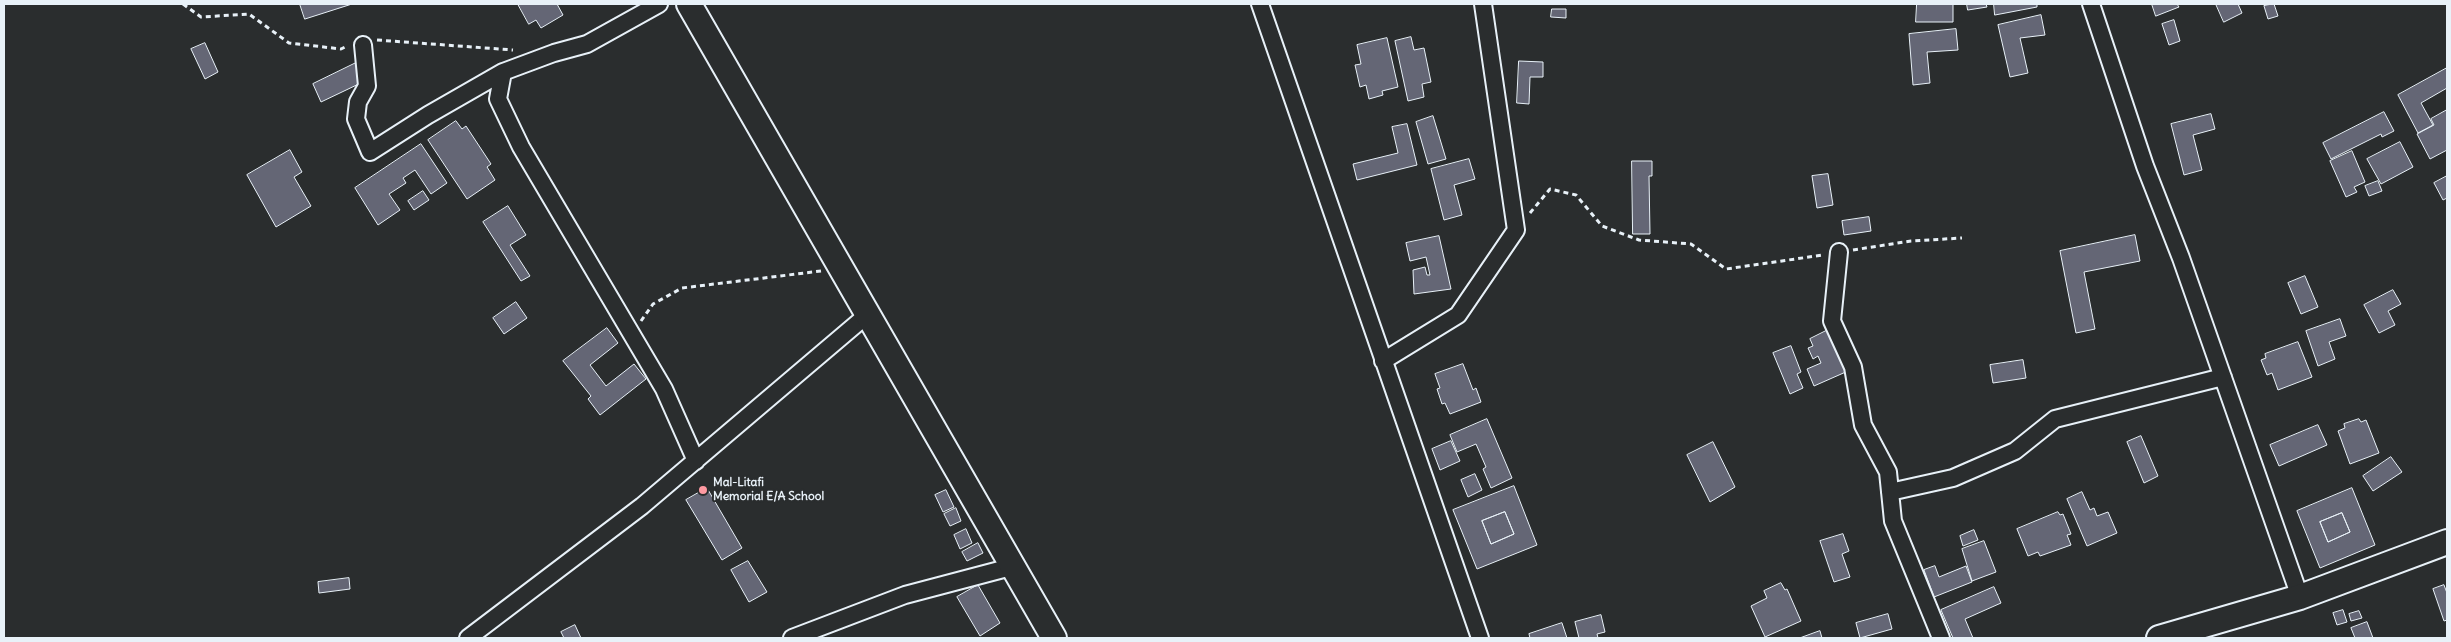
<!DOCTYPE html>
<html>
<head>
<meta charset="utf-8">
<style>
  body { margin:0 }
  #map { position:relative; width:2451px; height:642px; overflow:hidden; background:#2a2d2e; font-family:Delius,sans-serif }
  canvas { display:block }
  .frame { position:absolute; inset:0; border:5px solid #e8f1f8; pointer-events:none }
</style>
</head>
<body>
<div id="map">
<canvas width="2451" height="642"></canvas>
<div class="frame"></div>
</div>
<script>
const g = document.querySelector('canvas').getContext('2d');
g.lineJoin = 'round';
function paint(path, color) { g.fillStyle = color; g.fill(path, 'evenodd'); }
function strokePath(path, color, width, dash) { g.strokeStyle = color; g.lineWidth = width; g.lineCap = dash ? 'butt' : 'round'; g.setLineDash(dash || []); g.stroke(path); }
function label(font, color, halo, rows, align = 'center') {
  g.font = font + ' Delius,sans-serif'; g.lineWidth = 4; g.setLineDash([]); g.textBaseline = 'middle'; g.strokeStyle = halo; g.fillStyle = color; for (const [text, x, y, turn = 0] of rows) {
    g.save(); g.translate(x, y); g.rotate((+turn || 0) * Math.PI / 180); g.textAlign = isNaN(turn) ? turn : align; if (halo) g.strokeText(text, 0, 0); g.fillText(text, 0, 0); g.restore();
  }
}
const building = new Path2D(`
  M 300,4 L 352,4 L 305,19 Z
  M 518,4 L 557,4 L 563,15 L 541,28 L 536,20 L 529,24 Z
  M 1917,4 L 1953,4 L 1953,22 L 1916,22 Z
  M 1967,4 L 1986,4 L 1987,7 L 1968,10 Z
  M 1994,4 L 2037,4 L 2037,7 L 1995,15 Z
  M 2152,4 L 2177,4 L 2179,7 L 2156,16 Z
  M 2216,4 L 2238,4 L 2242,13 L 2224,22 Z
  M 2274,4 L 2278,16 L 2268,19 L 2264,6 Z
  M 1552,9 L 1566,9 L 1566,18 L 1551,17 Z
  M 2041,15 L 2045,35 L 2020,38 L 2028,73 L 2010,77 L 1998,25 Z
  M 2174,20 L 2180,41 L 2169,45 L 2162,24 Z
  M 1956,29 L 1958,50 L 1927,52 L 1930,83 L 1913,85 L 1909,34 Z
  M 1411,37 L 1414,50 L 1424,48 L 1431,82 L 1422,84 L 1424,97 L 1408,101 L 1395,41 Z
  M 1387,38 L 1398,87 L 1382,91 L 1383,95 L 1369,99 L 1366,85 L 1360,87 L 1355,65 L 1361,64 L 1357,45 Z
  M 205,43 L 218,72 L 205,79 L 191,49 Z
  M 1519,61 L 1543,62 L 1543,77 L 1530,77 L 1529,104 L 1517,103 Z
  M 356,63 L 365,81 L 321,102 L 313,84 Z
  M 2447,68 L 2447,88 L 2421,103 L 2433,125 L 2418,133 L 2398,95 Z
  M 2447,110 L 2447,150 L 2430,159 L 2417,134 L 2434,125 L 2431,119 Z
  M 2384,112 L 2394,131 L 2382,137 L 2381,134 L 2331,159 L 2323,143 Z
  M 2211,114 L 2215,129 L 2193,135 L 2202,170 L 2184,175 L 2171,124 Z
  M 1433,116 L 1446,159 L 1428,164 L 1416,122 Z
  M 456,121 L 462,129 L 466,126 L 491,164 L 487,167 L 495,180 L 467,199 L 428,140 Z
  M 1407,124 L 1417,165 L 1357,180 L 1353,164 L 1398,153 L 1392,127 Z
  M 2400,142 L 2413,167 L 2381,184 L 2367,159 Z
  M 421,144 L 447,183 L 431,194 L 415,170 L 403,178 L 406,183 L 389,194 L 400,210 L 378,225 L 355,188 Z
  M 290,150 L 302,172 L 294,177 L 311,206 L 276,227 L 247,175 Z
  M 2352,151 L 2365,182 L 2354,187 L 2357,192 L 2346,197 L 2330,161 Z
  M 1469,159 L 1475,179 L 1454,185 L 1462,215 L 1444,220 L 1431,169 Z
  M 1632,161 L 1652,161 L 1652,176 L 1649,176 L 1650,234 L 1633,234 Z
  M 1828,174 L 1833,205 L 1817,208 L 1812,176 Z
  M 2447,176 L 2447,198 L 2443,200 L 2434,183 Z
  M 2378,181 L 2382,191 L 2369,196 L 2365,186 Z
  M 423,191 L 429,200 L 414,210 L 408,201 Z
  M 508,206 L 526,235 L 510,245 L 530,276 L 521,281 L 483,222 Z
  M 1869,217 L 1871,231 L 1844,235 L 1842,221 Z
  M 2135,235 L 2140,261 L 2084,272 L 2095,329 L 2076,333 L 2060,251 Z
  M 1439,236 L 1451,289 L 1414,294 L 1413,270 L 1425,267 L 1427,275 L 1430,275 L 1426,257 L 1410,261 L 1406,243 Z
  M 2305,276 L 2318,307 L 2301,314 L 2288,283 Z
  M 2393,290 L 2401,304 L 2388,311 L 2395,325 L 2379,333 L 2364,305 Z
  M 516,302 L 527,318 L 504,334 L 493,318 Z
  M 2340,319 L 2346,336 L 2329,342 L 2335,359 L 2318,366 L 2306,331 Z
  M 607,328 L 618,343 L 590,365 L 606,386 L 634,364 L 646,379 L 600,415 L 588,399 L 591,396 L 563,361 Z
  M 1830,329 L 1848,371 L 1814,386 L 1807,369 L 1821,363 L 1818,356 L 1813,359 L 1808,348 L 1813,346 L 1810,339 Z
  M 2298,342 L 2312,377 L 2278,390 L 2272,373 L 2267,375 L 2261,360 L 2266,358 L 2265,354 Z
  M 1791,346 L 1801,372 L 1797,374 L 1803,388 L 1790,394 L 1773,353 Z
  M 2023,360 L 2026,378 L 1993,383 L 1990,365 Z
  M 1463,364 L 1473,390 L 1476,388 L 1481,402 L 1450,414 L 1445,403 L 1442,404 L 1437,389 L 1440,388 L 1435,374 Z
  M 1487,419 L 1512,478 L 1491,488 L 1483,469 L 1486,467 L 1476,444 L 1457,452 L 1450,435 Z
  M 2359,419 L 2361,422 L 2366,420 L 2379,453 L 2350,464 L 2338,431 L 2345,428 L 2344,424 Z
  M 2318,425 L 2327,445 L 2279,466 L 2270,445 Z
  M 2141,436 L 2158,476 L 2144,483 L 2127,442 Z
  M 1451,441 L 1460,461 L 1440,470 L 1432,449 Z
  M 1713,442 L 1735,487 L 1710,502 L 1687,455 Z
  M 2391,457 L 2402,472 L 2373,491 L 2363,476 Z
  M 1475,474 L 1482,490 L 1468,497 L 1461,480 Z
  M 1514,486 L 1537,545 L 1477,569 L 1453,510 ZM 1505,512 L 1514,534 L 1491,544 L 1482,521 Z
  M 707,488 L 742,548 L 722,560 L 686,500 Z
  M 2352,488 L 2375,545 L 2320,568 L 2297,511 ZM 2342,513 L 2350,532 L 2328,542 L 2320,522 Z
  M 946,490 L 954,507 L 943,512 L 935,495 Z
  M 2082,492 L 2090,510 L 2094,508 L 2097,516 L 2108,512 L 2117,533 L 2087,546 L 2067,499 Z
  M 956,508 L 961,521 L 950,526 L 944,514 Z
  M 1505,512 L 1514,534 L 1491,544 L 1482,521 Z
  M 2058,512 L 2060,515 L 2063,514 L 2071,534 L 2067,535 L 2071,545 L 2040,556 L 2038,552 L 2028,556 L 2017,529 Z
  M 2342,513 L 2350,532 L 2328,542 L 2320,522 Z
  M 966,529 L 972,543 L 960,549 L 954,535 Z
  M 1974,530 L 1978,540 L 1963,546 L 1960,536 Z
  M 1843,534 L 1849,551 L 1842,554 L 1850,577 L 1834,582 L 1820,541 Z
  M 1984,541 L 1996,572 L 1972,581 L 1962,549 Z
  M 978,543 L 983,553 L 967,561 L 962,552 Z
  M 748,561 L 767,592 L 749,602 L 731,570 Z
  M 1935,566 L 1939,577 L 1966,566 L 1972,582 L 1934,597 L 1924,570 Z
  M 349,578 L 350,589 L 319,593 L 318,582 Z
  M 1781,583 L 1785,590 L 1787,589 L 1801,621 L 1765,637 L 1751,606 L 1767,598 L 1764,591 Z
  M 978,585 L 1000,623 L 980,636 L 957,597 Z
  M 2444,585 L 2447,593 L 2447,620 L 2444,621 L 2433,589 Z
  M 1994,587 L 2001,603 L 1965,619 L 1973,638 L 1953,638 L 1941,610 Z
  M 2343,610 L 2347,622 L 2337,625 L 2333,613 Z
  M 2359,611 L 2362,618 L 2351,621 L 2349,614 Z
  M 1888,614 L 1892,629 L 1860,638 L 1856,623 Z
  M 1601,615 L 1605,632 L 1597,634 L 1598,638 L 1579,638 L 1575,622 Z
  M 2367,622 L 2373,638 L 2355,638 L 2351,628 Z
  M 1562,623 L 1567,638 L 1530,638 L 1529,634 Z
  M 575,625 L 581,638 L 564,638 L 561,632 Z
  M 1820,631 L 1822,638 L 1800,638 Z`);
paint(building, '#646675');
strokePath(building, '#e8f1f8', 1);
const street = new Path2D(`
  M 659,4 L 587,44 L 554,53 L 503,72 L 498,99 L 521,147 L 664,389 L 696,461
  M 1260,4 L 1480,638
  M 2091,4 L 2145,166 L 2181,258 L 2300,597
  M 363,45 L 367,86 L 358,102 L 356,119 L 370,152 L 428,115 L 503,72
  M 1839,252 L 1832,321 L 1853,367 L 1863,425 L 1888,472 L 1893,521 L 1941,638
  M 1383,361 L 1458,315 L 1516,230 L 1483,4
  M 1890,492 L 1953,478 L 2015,451 L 2055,419 L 2223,377
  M 468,638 L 642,506 L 867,315
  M 792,638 L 905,595 L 1011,567`);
const secondary = new Path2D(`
  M 689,4 L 1054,638
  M 2159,638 L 2300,597 L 2447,542`);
strokePath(street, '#e8f1f8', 20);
strokePath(secondary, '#e8f1f8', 28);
strokePath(new Path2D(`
  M 183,4 L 201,17 L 249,14 L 289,43 L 341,49 L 347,46
  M 377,40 L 513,50
  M 1530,213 L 1550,189 L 1576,195 L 1602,226 L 1639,240 L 1691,244 L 1726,269 L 1823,255
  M 1853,250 L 1911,241 L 1962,238
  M 641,321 L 653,304 L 682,288 L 821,271`), '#e8f1f8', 3, [5, 4]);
strokePath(street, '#2a2d2e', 16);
strokePath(secondary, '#2a2d2e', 24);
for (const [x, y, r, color] of [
  [703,490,5,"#ff9aa2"]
]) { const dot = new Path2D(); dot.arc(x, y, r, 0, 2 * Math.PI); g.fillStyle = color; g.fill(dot); strokePath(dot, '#2a2d2e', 2); }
label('bold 12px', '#e8f1f8', '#2a2d2e', [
  ["Mal-Litafi",713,483],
  ["Memorial E/A School",713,497]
], 'left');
</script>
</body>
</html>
